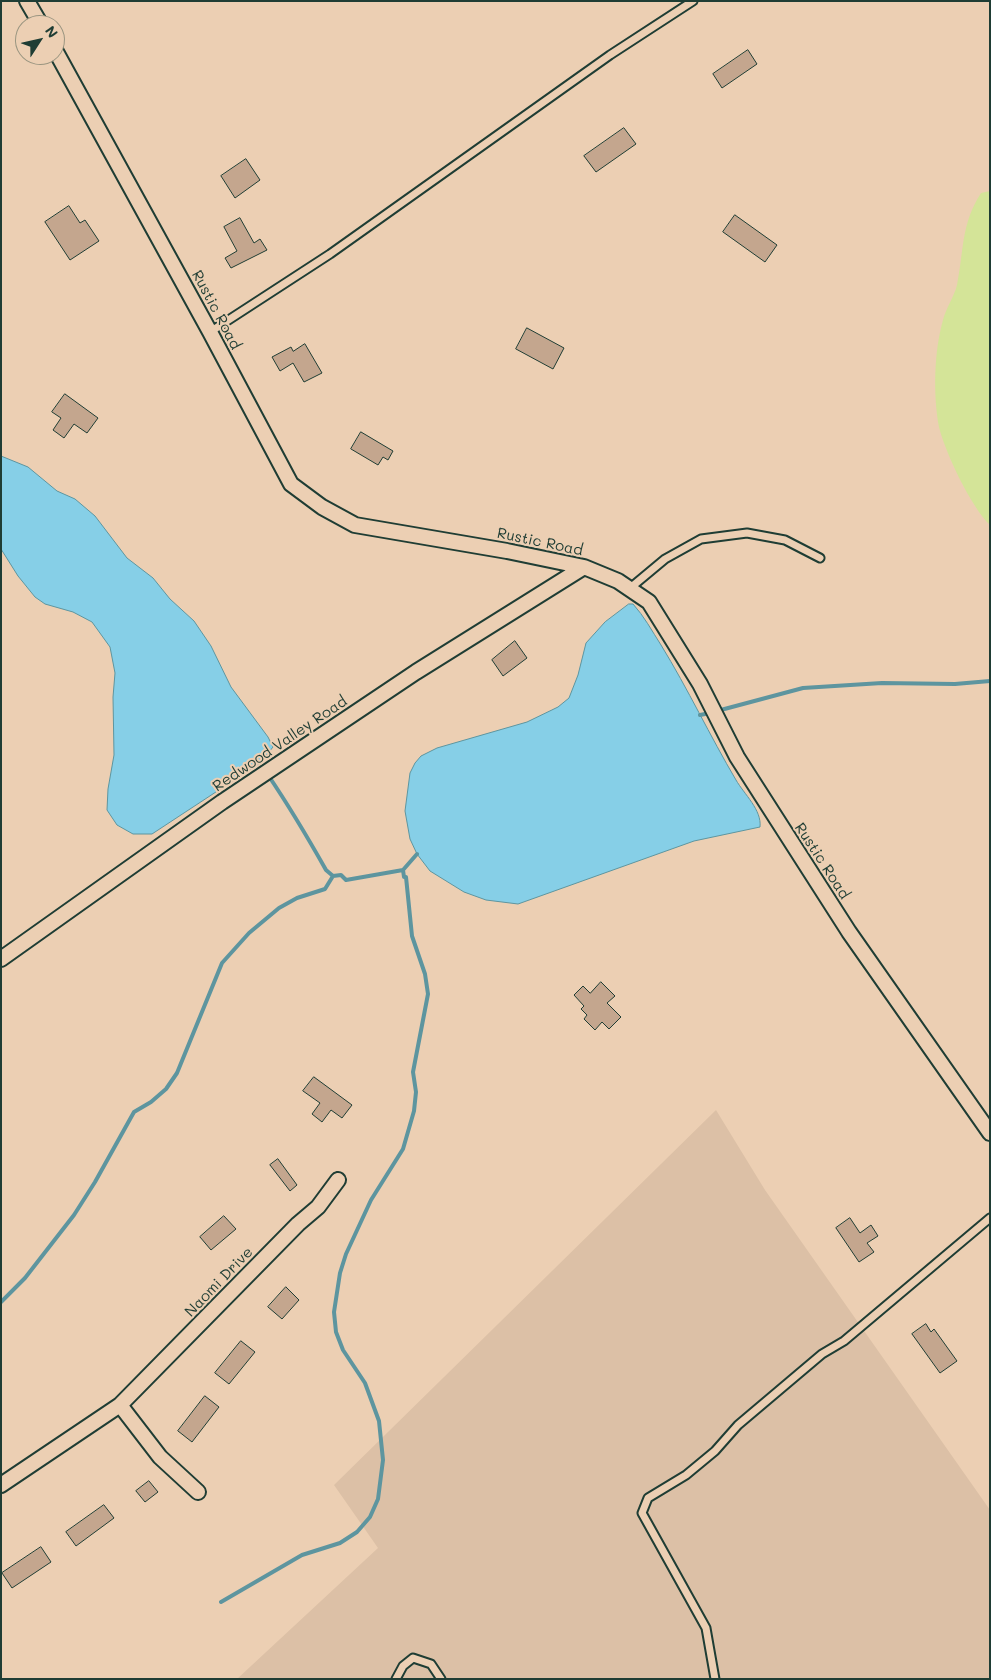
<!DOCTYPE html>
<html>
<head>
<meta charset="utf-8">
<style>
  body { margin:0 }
  #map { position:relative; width:991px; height:1680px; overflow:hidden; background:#eccfb3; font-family:Mali,sans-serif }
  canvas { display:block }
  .frame { position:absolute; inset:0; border:2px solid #1f3d34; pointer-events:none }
  .north { position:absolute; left:15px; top:15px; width:50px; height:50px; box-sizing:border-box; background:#eccfb3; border:1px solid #9a9580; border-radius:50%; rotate:55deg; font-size:14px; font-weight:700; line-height:20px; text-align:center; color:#1f3d34 }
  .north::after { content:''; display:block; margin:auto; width:18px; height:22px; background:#1f3d34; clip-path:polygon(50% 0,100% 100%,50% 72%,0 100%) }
</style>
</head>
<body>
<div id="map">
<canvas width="991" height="1680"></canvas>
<div class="frame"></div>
<div class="north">N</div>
</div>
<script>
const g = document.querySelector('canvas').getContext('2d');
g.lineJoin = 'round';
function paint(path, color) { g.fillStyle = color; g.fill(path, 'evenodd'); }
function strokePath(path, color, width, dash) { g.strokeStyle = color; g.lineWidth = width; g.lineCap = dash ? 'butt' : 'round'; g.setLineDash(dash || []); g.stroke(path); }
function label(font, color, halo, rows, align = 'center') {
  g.font = font + ' Mali,sans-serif'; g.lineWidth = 4; g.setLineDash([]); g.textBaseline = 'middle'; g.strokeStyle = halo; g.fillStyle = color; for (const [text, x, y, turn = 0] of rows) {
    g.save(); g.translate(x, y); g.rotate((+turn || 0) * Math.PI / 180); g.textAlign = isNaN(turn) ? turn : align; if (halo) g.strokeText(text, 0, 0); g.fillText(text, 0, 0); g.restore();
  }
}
paint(new Path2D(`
  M 716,1110 L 765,1190 L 990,1510 L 990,1679 L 237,1679 L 378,1548 L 334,1485 Z`), '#dcc0a6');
paint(new Path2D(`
  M 990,191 L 990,525 C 971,507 945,452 939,427 C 933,394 934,352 943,320 C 946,308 954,297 957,285 C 964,250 961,224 981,193 Z`), '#d4e498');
const water = new Path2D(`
  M 1,456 L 28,467 L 57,491 L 75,499 L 95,516 L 127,558 L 153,578 L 170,599 L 194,621 L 211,646 L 231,687 L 268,737 L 273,747 L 260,763 L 152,834 L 133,834 L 117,825 L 107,810 L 108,789 L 114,755 L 113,697 L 115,673 L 110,647 L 92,622 L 73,612 L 45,604 L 35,597 L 18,576 L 1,549 Z
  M 629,604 L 633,604 C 644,616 652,631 661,645 C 688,689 710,736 736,780 C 744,794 762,810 760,827 L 694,841 L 518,904 L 486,900 L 464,892 L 430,871 L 417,854 L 410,839 L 405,811 L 410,773 L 415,763 L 421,756 L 437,748 L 527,722 L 558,707 L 569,698 L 578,675 L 586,643 L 605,622 Z`);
paint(water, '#86cfe7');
strokePath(water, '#5d959f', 1);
strokePath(new Path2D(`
  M 717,711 L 803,688 L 882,683 L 955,684 L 990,681
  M 700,715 L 710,713
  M 268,775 C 289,806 308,838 326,870 L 333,876 L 341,875 L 346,880 L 403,870 L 417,854
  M 1,1302 L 25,1278 L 74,1215 L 95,1182 L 134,1112 L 151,1102 L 166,1089 L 177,1073 L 222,963 L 249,933 L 279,908 L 297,898 L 325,889 L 333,876
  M 221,1602 L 302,1555 L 340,1543 L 357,1532 L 370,1517 L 378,1499 L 383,1460 L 379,1421 L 365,1383 L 343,1350 L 336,1332 L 334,1312 L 340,1273 L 346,1254 L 371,1200 L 403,1149 L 414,1111 L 416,1092 L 413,1072 L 428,994 L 425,974 L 412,936 L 406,877 L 404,877 L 403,870`), '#5d959f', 4);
const building = new Path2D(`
  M 748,50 L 757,64 L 722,88 L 713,74 Z
  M 624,128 L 636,144 L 596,172 L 584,156 Z
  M 246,159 L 260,180 L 235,198 L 221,176 Z
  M 69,206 L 80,223 L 85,220 L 99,241 L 70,260 L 45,222 Z
  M 735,215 L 777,245 L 765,262 L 723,232 Z
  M 240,218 L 254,243 L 260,239 L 267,250 L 231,268 L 225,258 L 237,251 L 224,227 Z
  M 527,328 L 564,348 L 553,369 L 516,349 Z
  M 305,344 L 322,373 L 304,382 L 293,363 L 280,371 L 272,357 L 291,347 L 293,351 Z
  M 65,394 L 98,418 L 87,433 L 74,424 L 64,438 L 53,430 L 61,418 L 52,412 Z
  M 361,432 L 393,451 L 388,460 L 383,457 L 378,465 L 351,449 Z
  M 515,641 L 527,658 L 503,676 L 492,660 Z
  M 601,982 L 615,996 L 607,1003 L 621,1017 L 609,1029 L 602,1022 L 595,1030 L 584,1019 L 587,1015 L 581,1009 L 584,1006 L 574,995 L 583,986 L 590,993 Z
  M 314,1077 L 352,1105 L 342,1118 L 331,1110 L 322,1122 L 312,1114 L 320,1103 L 303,1091 Z
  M 278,1159 L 297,1185 L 290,1191 L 270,1165 Z
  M 224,1216 L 236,1229 L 211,1250 L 200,1237 Z
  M 850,1218 L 860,1233 L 871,1225 L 878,1236 L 867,1243 L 874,1252 L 859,1262 L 836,1228 Z
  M 286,1287 L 299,1300 L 282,1319 L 268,1307 Z
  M 926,1324 L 931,1332 L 934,1329 L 957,1361 L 940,1373 L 912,1334 Z
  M 241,1341 L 255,1352 L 229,1384 L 215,1373 Z
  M 205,1396 L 219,1407 L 192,1442 L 178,1431 Z
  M 149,1481 L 158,1492 L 145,1502 L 136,1491 Z
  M 104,1505 L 114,1518 L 76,1546 L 66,1532 Z
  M 41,1547 L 51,1562 L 12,1588 L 2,1573 Z`);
paint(building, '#c4a68e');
strokePath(building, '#1f3d34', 1);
const lane = new Path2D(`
  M 210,332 L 330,254 L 610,55 L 693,1
  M 629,589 L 665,559 L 701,539 L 747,533 L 785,540 L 820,558
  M 396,1679 L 403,1666 L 413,1658 L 431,1664 L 441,1679
  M 715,1679 L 706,1628 L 642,1513 L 648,1498 L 686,1475 L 715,1451 L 738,1425 L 822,1354 L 844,1341 L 990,1218`);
const street = new Path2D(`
  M 27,1 L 41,25
  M 55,50 L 210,332 L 291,484 L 322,507 L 355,525 L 507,551 L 584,567 L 618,581 L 649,602 L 700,684 L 737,757 L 849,932 L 990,1133
  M 1,959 L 222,802 L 416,672 L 584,567
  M 120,1405 L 160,1457 L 198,1492
  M 1,1485 L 120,1405 L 298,1224 L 318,1207 L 338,1180`);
strokePath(lane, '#1f3d34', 11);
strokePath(street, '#1f3d34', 18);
strokePath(lane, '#eccfb3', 7);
strokePath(street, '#eccfb3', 14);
label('15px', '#1f3d34', '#eccfb3', [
  ["Rustic Road",216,310,62],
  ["Rustic Road",540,542,12],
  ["Redwood Valley Road",280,744,-34],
  ["Rustic Road",822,861,57],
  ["Naomi Drive",219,1282,-46]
]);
</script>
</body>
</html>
